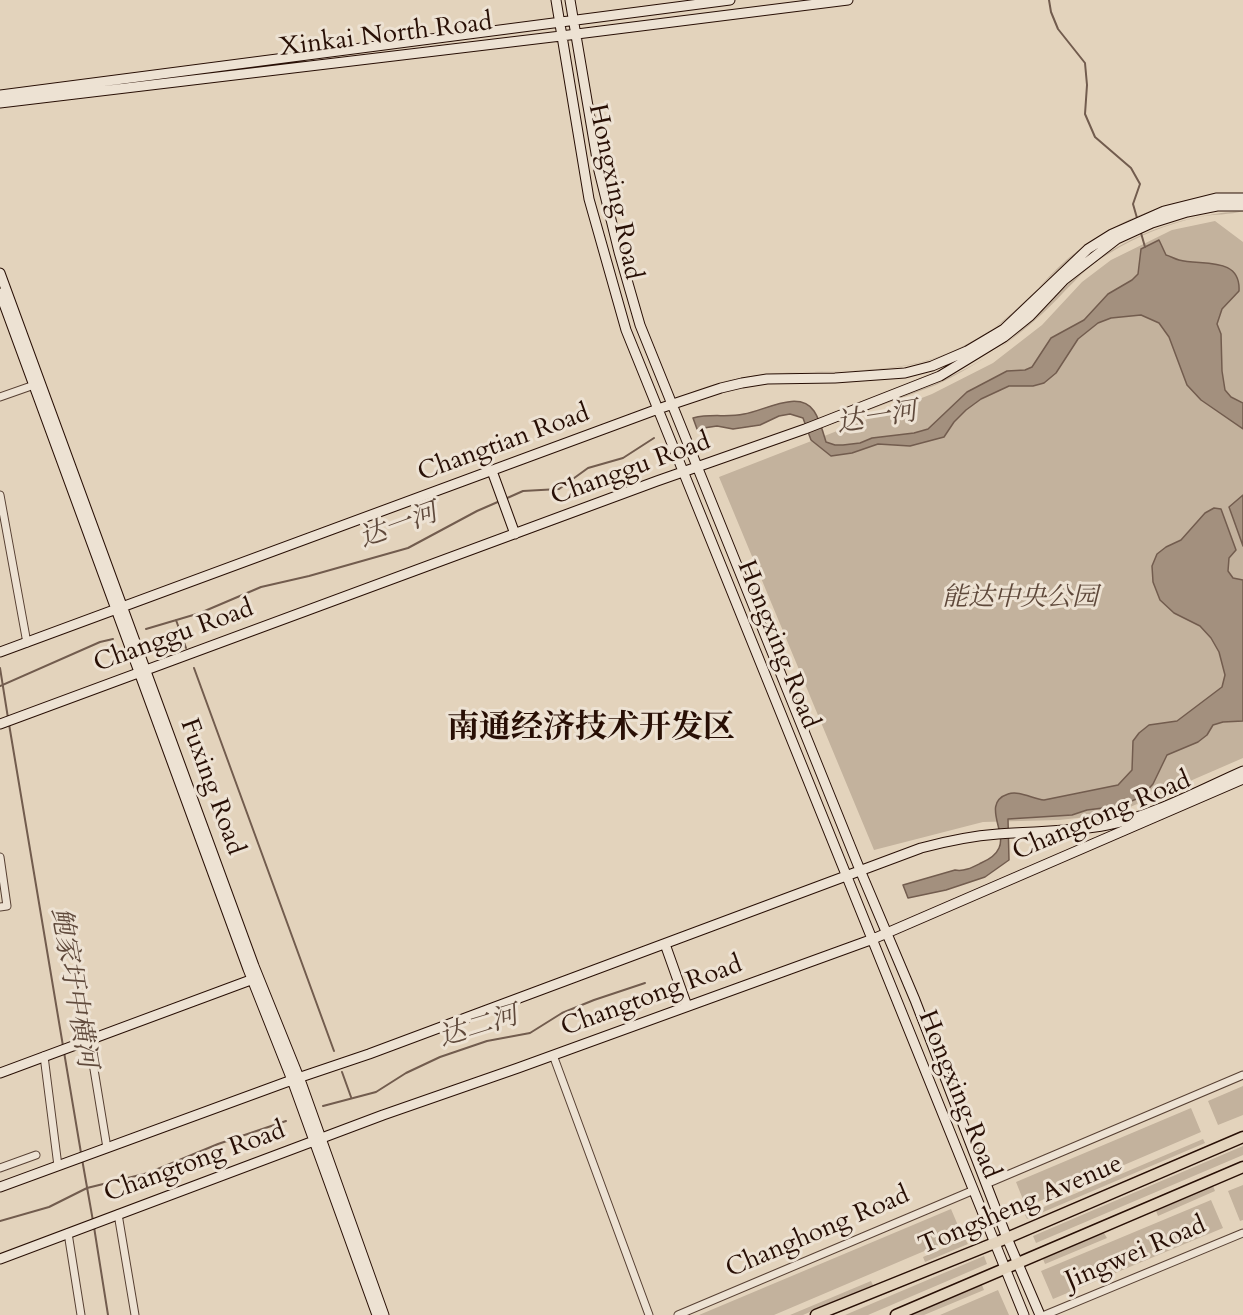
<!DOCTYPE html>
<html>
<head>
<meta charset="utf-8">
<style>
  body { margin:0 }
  canvas { display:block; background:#e3d3bc }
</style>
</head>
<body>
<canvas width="1243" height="1315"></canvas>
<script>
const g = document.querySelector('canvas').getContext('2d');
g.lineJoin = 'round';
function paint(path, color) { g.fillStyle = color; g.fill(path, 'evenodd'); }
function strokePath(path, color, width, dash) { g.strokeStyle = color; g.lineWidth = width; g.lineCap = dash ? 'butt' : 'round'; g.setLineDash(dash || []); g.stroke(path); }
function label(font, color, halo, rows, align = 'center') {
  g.font = font + ' Cardo,"Noto Serif SC",serif'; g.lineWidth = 6; g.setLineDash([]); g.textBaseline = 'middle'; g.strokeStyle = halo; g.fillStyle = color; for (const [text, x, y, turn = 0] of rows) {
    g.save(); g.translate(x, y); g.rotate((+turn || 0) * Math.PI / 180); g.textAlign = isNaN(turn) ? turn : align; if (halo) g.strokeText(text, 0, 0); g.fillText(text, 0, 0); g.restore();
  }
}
paint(new Path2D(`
  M 1227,193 L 1243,194 C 1176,194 1110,222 1061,267 C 1027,297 1004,327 963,347 C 899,379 842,367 775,374 C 746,377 718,385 691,393 C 697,389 707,387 715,384 C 786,362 861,381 932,359 C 957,351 982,337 1004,321 C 1030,300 1050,272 1076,252 C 1121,217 1172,200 1227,193 Z
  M 1243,211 C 1231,215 1213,214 1199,217 C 1167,224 1137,236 1110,253 C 1083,268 1064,294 1042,314 C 1009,344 976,366 936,385 L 725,464 L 935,384 C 961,371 988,359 1010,340 C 1044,312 1071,275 1109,252 C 1150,227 1195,214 1243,211 Z
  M 1215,221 L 1243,242 L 1243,758 L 1114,814 L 1059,820 L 983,822 L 874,850 L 719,477 L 932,394 L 993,363 L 1042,325 L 1082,282 L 1111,260 L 1172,230 Z
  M 657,485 L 581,515 L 170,666 L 169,665 Z
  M 1243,1086 L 1243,1115 L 1218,1125 L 1208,1101 Z
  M 1191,1108 L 1201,1132 L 1026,1207 L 1016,1182 Z
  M 1203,1139 L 1205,1143 L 1027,1219 L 1025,1215 Z
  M 1243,1146 L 1243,1155 L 1036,1243 L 1033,1236 Z
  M 1243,1185 L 1243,1220 L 1240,1221 L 1228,1191 Z
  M 1213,1186 L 1215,1191 L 1158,1216 L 1156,1211 Z
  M 1211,1200 L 1223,1228 L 1053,1299 L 1041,1271 Z
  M 951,1209 L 962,1235 L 774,1315 L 699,1315 Z
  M 1104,1233 L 1107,1238 L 1045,1264 L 1043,1259 Z
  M 965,1239 L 968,1244 L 925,1262 L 923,1257 Z
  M 984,1256 L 987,1264 L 868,1315 L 845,1315 Z
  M 871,1281 L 873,1285 L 803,1315 L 790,1315 Z
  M 982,1285 L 984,1290 L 924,1315 L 912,1315 Z
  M 998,1290 L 1009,1315 L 940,1315 Z`), '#c3b29d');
const water = new Path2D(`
  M 1159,240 L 1166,255 C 1170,256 1175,259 1179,260 C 1202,266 1241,256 1239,291 L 1222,309 L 1217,324 L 1221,334 L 1222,371 L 1225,390 L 1231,397 L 1243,403 L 1243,429 L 1201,400 L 1187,385 L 1169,337 L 1159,323 L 1141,315 L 1111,318 L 1098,323 L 1078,339 L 1056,373 L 1044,383 L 1033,386 L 1009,386 L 981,399 L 966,410 L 954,422 L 944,437 L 910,446 L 878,444 L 852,453 L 831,456 L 811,440 L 803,418 L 790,414 L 779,416 L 760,425 L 733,429 L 717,426 L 697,429 L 693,418 C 713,413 726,418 744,414 C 764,411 799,389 814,411 C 820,420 823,432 826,442 L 835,445 L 843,445 L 860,443 L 872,438 L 914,433 L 928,429 L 967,392 L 1007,371 L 1025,370 L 1032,367 L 1051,338 L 1084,320 L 1108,294 L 1132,280 L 1138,274 L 1141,249 Z
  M 1243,495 L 1243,546 L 1229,507 Z
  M 1214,508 L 1221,509 L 1236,550 L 1229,558 L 1228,571 L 1233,578 L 1243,580 L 1243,721 L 1223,722 L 1213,725 L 1207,735 L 1198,742 L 1167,755 L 1153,784 L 1141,797 L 1127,803 L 1111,807 L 1087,810 L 1072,815 L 1008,819 L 1009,860 L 985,877 L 946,890 L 908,898 L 903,885 L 955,870 C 964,872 973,867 981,863 C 988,860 996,855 999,848 C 1007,832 981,803 1008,794 C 1019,790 1033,799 1044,800 L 1118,785 L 1132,770 L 1133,741 L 1139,733 L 1149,725 L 1177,721 L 1222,687 L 1225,675 L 1219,652 L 1211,638 L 1200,626 L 1174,613 L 1160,600 L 1153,582 L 1152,566 L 1157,554 L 1166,547 L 1181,540 L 1205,513 Z`);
paint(water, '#a3907e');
strokePath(water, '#725c4e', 1.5);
strokePath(new Path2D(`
  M 1049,0 L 1051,12 L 1058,29 L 1085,63 L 1087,85 L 1085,114 L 1095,137 L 1131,168 L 1140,184 L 1133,204 L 1137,218
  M 1141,233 L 1145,247
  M 505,499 L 523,491 L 559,489 L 588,468 L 623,458 L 654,438
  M 176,620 L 186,648
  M 146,629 L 200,613 L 261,587 L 309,576 L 408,548 L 477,511 L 500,501
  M 0,668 L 8,718
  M 194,668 L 334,1051
  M 0,686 L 100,642 L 113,639
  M 9,724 L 63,1046
  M 64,1052 L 81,1153
  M 342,1072 L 351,1097
  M 323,1106 L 376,1092 L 406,1073 L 440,1057 L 487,1041 L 530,1033 L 562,1013 L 594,1000 L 645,983
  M 82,1159 L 93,1221
  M 0,1221 L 49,1207 L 87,1188 L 148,1173 L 218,1144 L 286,1121
  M 94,1227 L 108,1315`), '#725c4e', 2);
const street = new Path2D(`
  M 0,397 L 37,384
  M 0,495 L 27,643
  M 0,857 L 7,906 L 0,907
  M 89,1039 L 107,1148
  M 553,1055 L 649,1315
  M 44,1056 L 58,1166
  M 0,1168 L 36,1155
  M 986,1184 L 1243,1075
  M 118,1214 L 135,1315
  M 68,1233 L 81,1315
  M 678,1315 L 974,1190
  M 1045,1315 L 1243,1233`);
const secondary = new Path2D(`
  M 556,0 L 589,199 L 626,330 L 1024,1315
  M 570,0 L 599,171 L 619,252 L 640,325 L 860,870 L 915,1000 L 1007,1238 L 1040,1315
  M 0,95 L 730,0
  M 0,103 L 561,36 L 848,0
  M 0,273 L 254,966 L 302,1085 L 384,1315
  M 0,293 L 248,969 L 292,1080 L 377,1315
  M 492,471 L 515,534
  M 0,652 L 658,409 L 721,388 L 742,383 L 767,379 L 835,378 L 905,373 L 932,366 L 967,351 L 1004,329 L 1088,249 L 1112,234 L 1164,211 L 1216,198 L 1243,198
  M 0,724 L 657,481 L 805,429 L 940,376 L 1004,337 L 1030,316 L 1064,280 L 1117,239 L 1152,223 L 1187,212 L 1217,206 L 1243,206
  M 665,944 L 687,1006
  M 0,1073 L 256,978
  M 0,1187 L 292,1080 L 369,1054 L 921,848 C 947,841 971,836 998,834 C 1034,831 1071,832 1107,825 C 1150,817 1202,789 1243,771
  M 0,1259 L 383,1115 L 518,1068 L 873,939 L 1243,779`);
const primary = new Path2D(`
  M 816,1315 L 1007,1238 L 1243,1137
  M 896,1315 L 1243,1167`);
strokePath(street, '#574033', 9);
strokePath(secondary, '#280f05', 11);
strokePath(primary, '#280f05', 13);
strokePath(street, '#ede2d3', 7);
strokePath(secondary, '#ede2d3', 9);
strokePath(primary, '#e3d3bc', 10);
label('26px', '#280f05', '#ede2d3', [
  ["Xinkai North Road",386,36,-7],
  ["Hongxing Road",614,192,78],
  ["Changtian Road",504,444,-20],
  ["Changgu Road",631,470,-20],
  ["Changgu Road",174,637,-20],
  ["Hongxing Road",777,645,68],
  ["Fuxing Road",211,787,70],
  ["Changtong Road",1102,817,-23],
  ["Changtong Road",652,997,-20],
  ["Hongxing Road",958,1095,68],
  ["Changtong Road",195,1163,-20],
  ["Tongsheng Avenue",1021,1206,-23],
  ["Changhong Road",818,1233,-23],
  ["Jingwei Road",1136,1254,-23]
]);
label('italic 26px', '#5e483a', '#ede2d3', [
  ["能达中央公园",1020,599]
]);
label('italic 27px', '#5f493b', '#ede2d3', [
  ["达一河",877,419,-9],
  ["达一河",399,527,-20],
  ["鲍家圩中横河",72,988,80],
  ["达二河",479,1028,-17]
]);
label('bold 32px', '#280f05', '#ede2d3', [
  ["南通经济技术开发区",591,730]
]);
</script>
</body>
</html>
